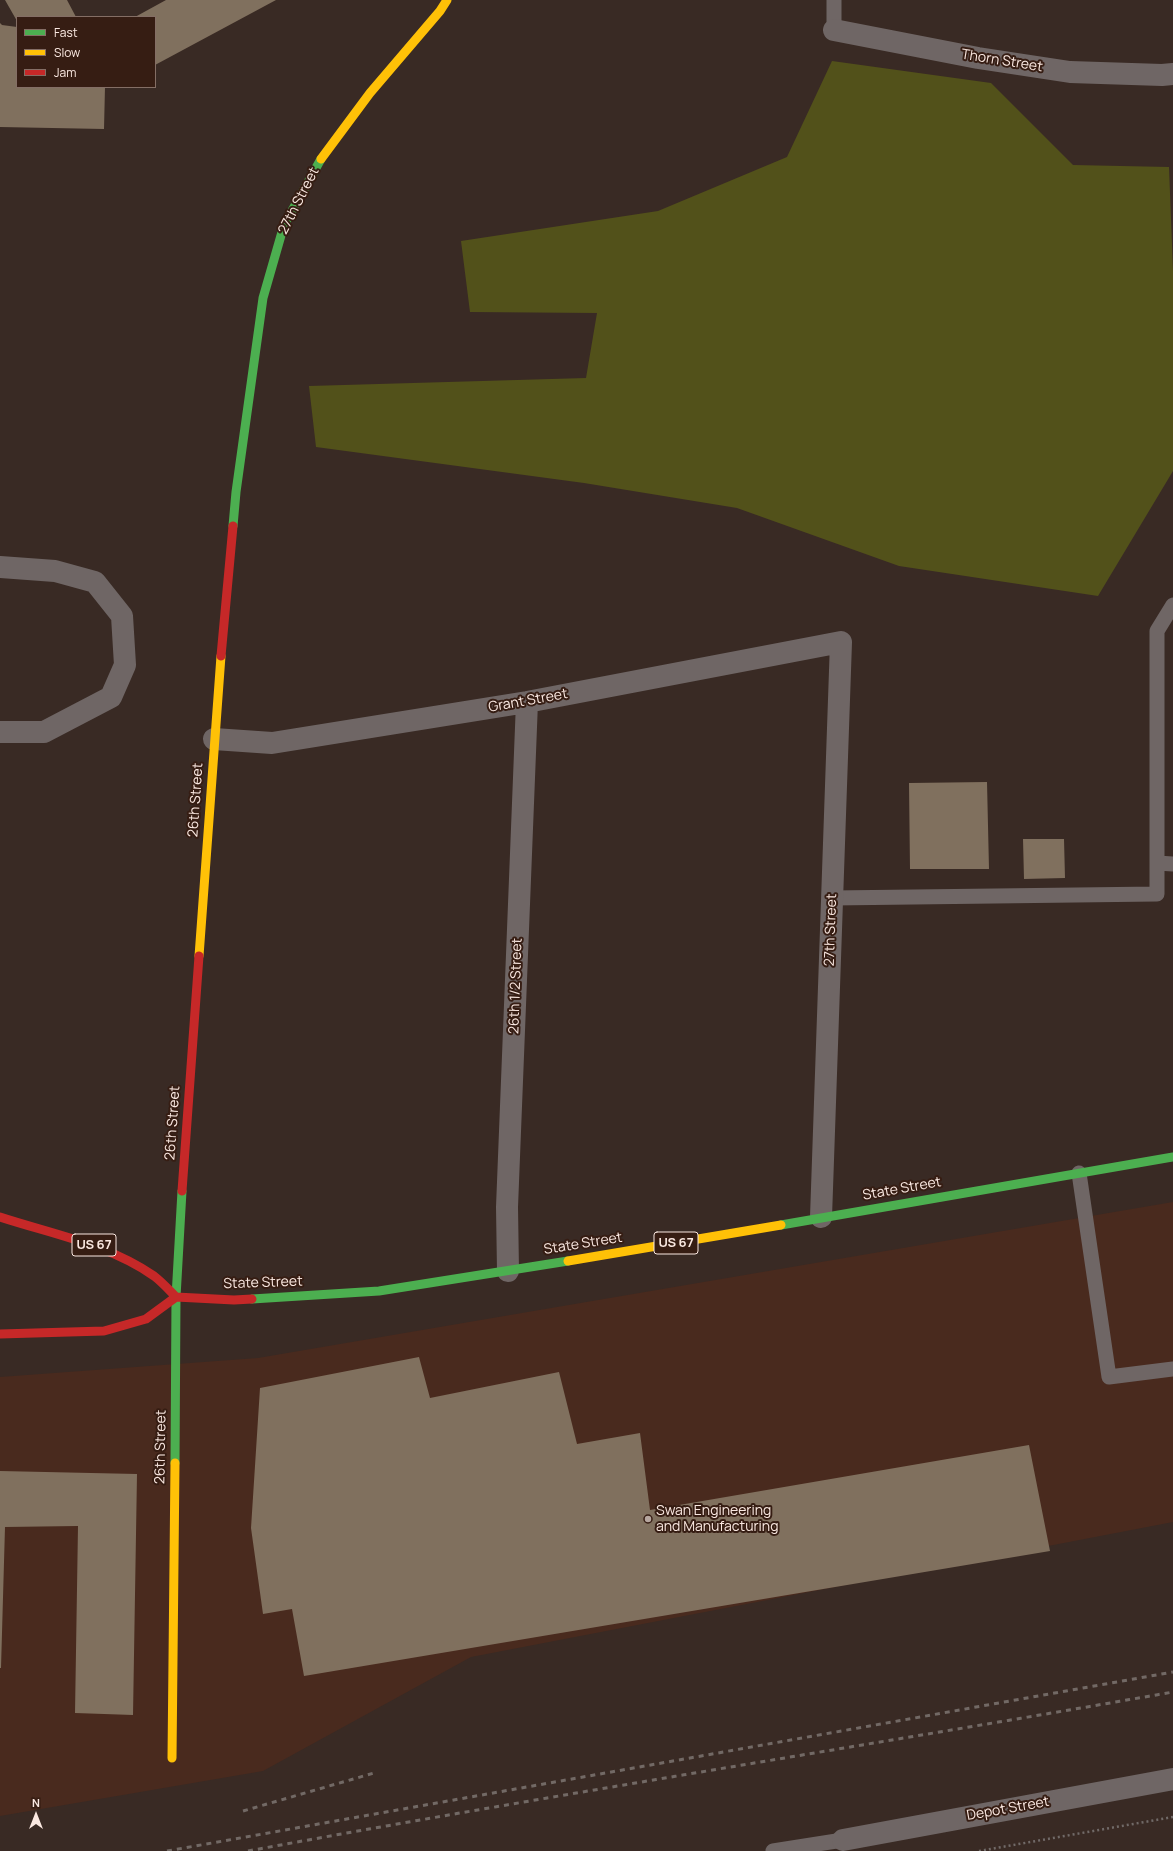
<!DOCTYPE html>
<html>
<head>
<meta charset="utf-8">
<style>
  body { margin:0 }
  #map { position:relative; width:1173px; height:1851px; overflow:hidden; background:#392a24; font-family:Manrope,sans-serif }
  canvas { display:block }
  .legend { position:absolute; left:16px; top:16px; width:140px; height:72px; box-sizing:border-box; background:#361d13; border:1px solid #846e65; margin:0; padding:5px 7px; list-style:none; font-size:12px; color:#fae8e1 }
  .legend li { display:flex; align-items:center; gap:8px; height:20px }
  .legend b { width:20px; border:1px solid #846e65 }
  .north { position:absolute; left:16px; top:1795px; width:40px; height:40px; -webkit-text-stroke:3px #361d13; paint-order:stroke; rotate:0deg; font-size:11px; font-weight:700; line-height:16px; text-align:center; color:#fae8e1 }
  .north::after { content:''; display:block; margin:auto; width:14px; height:18px; background:#fae8e1; clip-path:polygon(50% 0,100% 100%,50% 72%,0 100%) }
</style>
</head>
<body>
<div id="map">
<canvas width="1173" height="1851"></canvas>
<ul class="legend">
<li><b style="height:5px;background:#4caf50"></b>Fast</li>
<li><b style="height:5px;background:#ffc107"></b>Slow</li>
<li><b style="height:5px;background:#c62828"></b>Jam</li>
</ul>
<div class="north">N</div>
</div>
<script>
const g = document.querySelector('canvas').getContext('2d');
g.lineJoin = 'round';
function paint(path, color) { g.fillStyle = color; g.fill(path, 'evenodd'); }
function strokePath(path, color, width, dash) { g.strokeStyle = color; g.lineWidth = width; g.lineCap = dash ? 'butt' : 'round'; g.setLineDash(dash || []); g.stroke(path); }
function label(font, color, halo, rows, align = 'center') {
  g.font = font + ' Manrope,sans-serif'; g.lineWidth = 4; g.setLineDash([]); g.textBaseline = 'middle'; g.strokeStyle = halo; g.fillStyle = color; for (const [text, x, y, turn = 0] of rows) {
    g.save(); g.translate(x, y); g.rotate((+turn || 0) * Math.PI / 180); g.textAlign = isNaN(turn) ? turn : align; if (halo) g.strokeText(text, 0, 0); g.fillText(text, 0, 0); g.restore();
  }
}
paint(new Path2D(`
  M 1173,1202 L 1173,1522 L 471,1657 L 263,1771 L 0,1816 L 0,1377 L 258,1358 Z`), '#492a1e');
paint(new Path2D(`
  M 832,61 L 991,83 L 1073,165 L 1169,167 L 1173,271 L 1173,471 L 1098,596 L 899,566 L 737,508 L 584,483 L 316,447 L 309,386 L 586,378 L 597,313 L 470,312 L 461,241 L 658,211 L 787,157 Z`), '#52511a');
paint(new Path2D(`
  M 5,0 L 67,0 L 76,17 L 17,17 L 17,21 Z
  M 166,0 L 276,0 L 155,65 L 155,17 L 135,17 Z
  M 0,23 L 2,25 L 17,27 L 17,87 L 105,87 L 104,129 L 0,127 Z
  M 987,782 L 989,869 L 910,869 L 909,783 Z
  M 1023,839 L 1064,839 L 1065,878 L 1024,879 Z
  M 419,1357 L 430,1398 L 559,1372 L 577,1444 L 640,1433 L 650,1510 L 1029,1445 L 1050,1551 L 304,1676 L 292,1609 L 263,1614 L 251,1528 L 260,1388 Z
  M 0,1471 L 137,1474 L 133,1715 L 75,1713 L 78,1526 L 5,1527 L 1,1668 L 0,1668 Z`), '#80705e');
strokePath(new Path2D(`
  M 979,1851 L 1173,1817`), '#716a68', 2.5, [2, 3]);
strokePath(new Path2D(`
  M 834,30 L 834,0
  M 1157,863 L 1173,864
  M 832,898 L 1157,894 L 1157,631 L 1173,605
  M 1079,1173 L 1109,1377 L 1173,1369
  M 773,1851 L 843,1840`), '#6f6665', 15);
strokePath(new Path2D(`
  M 834,30 L 978,58 L 1070,72 L 1162,75 L 1173,74
  M 0,567 L 55,571 L 95,582 L 122,616 L 125,665 L 111,697 L 44,732 L 0,732
  M 214,739 L 272,743 L 527,702 L 841,642 L 821,1217
  M 508,1271 L 507,1207 L 527,702
  M 843,1840 L 1173,1779`), '#6f6665', 22);
strokePath(new Path2D(`
  M 233,526 L 236,492 L 263,298 L 284,225 L 321,159
  M 781,1225 L 1173,1157
  M 252,1299 L 379,1291 L 568,1261
  M 175,1463 L 176,1297 L 182,1191`), '#4caf50', 9);
strokePath(new Path2D(`
  M 321,159 L 370,93 L 440,11 L 447,0
  M 199,956 L 221,656
  M 568,1261 L 781,1225
  M 172,1758 L 175,1463`), '#ffc107', 9);
strokePath(new Path2D(`
  M 221,656 L 233,526
  M 182,1191 L 199,956
  M 0,1217 C 52,1234 108,1244 154,1276 C 162,1282 169,1290 176,1297
  M 0,1334 L 104,1331 L 146,1319 L 176,1297 L 234,1300 L 252,1299`), '#c62828', 9);
strokePath(new Path2D(`
  M 243,1811 L 374,1773
  M 167,1851 L 1173,1672
  M 248,1851 C 556,1794 865,1746 1173,1692`), '#726965', 3, [5, 5]);
for (const [x, y, r, color] of [
  [648,1519,4,"#b6a69f"]
]) { const dot = new Path2D(); dot.arc(x, y, r, 0, 2 * Math.PI); g.fillStyle = color; g.fill(dot); strokePath(dot, '#361d13', 1.5); }
for (const [x, y, w] of [
  [676,1243,44],
  [94,1245,44]
]) { const box = new Path2D(); box.roundRect(x - w / 2, y - 11, w, 22, 3); g.fillStyle = '#361d13'; g.fill(box); strokePath(box, '#fae8e1', 1); }
label('bold 13px', '#fae8e1', null, [
  ["US 67",676,1243],
  ["US 67",94,1245]
]);
label('14px', '#fae8e1', '#361d13', [
  ["Thorn Street",1002,61,9],
  ["27th Street",299,201,-63],
  ["Grant Street",528,701,-10],
  ["26th Street",196,800,-86],
  ["27th Street",831,930,-88],
  ["26th 1/2 Street",516,986,-88],
  ["26th Street",173,1123,-86],
  ["State Street",902,1189,-10],
  ["State Street",583,1244,-9],
  ["State Street",263,1283,-2],
  ["26th Street",161,1447,-89],
  ["Depot Street",1008,1809,-10]
]);
label('14px', '#fae8e1', '#361d13', [
  ["Swan Engineering",656,1511],
  ["and Manufacturing",656,1527]
], 'left');
</script>
</body>
</html>
